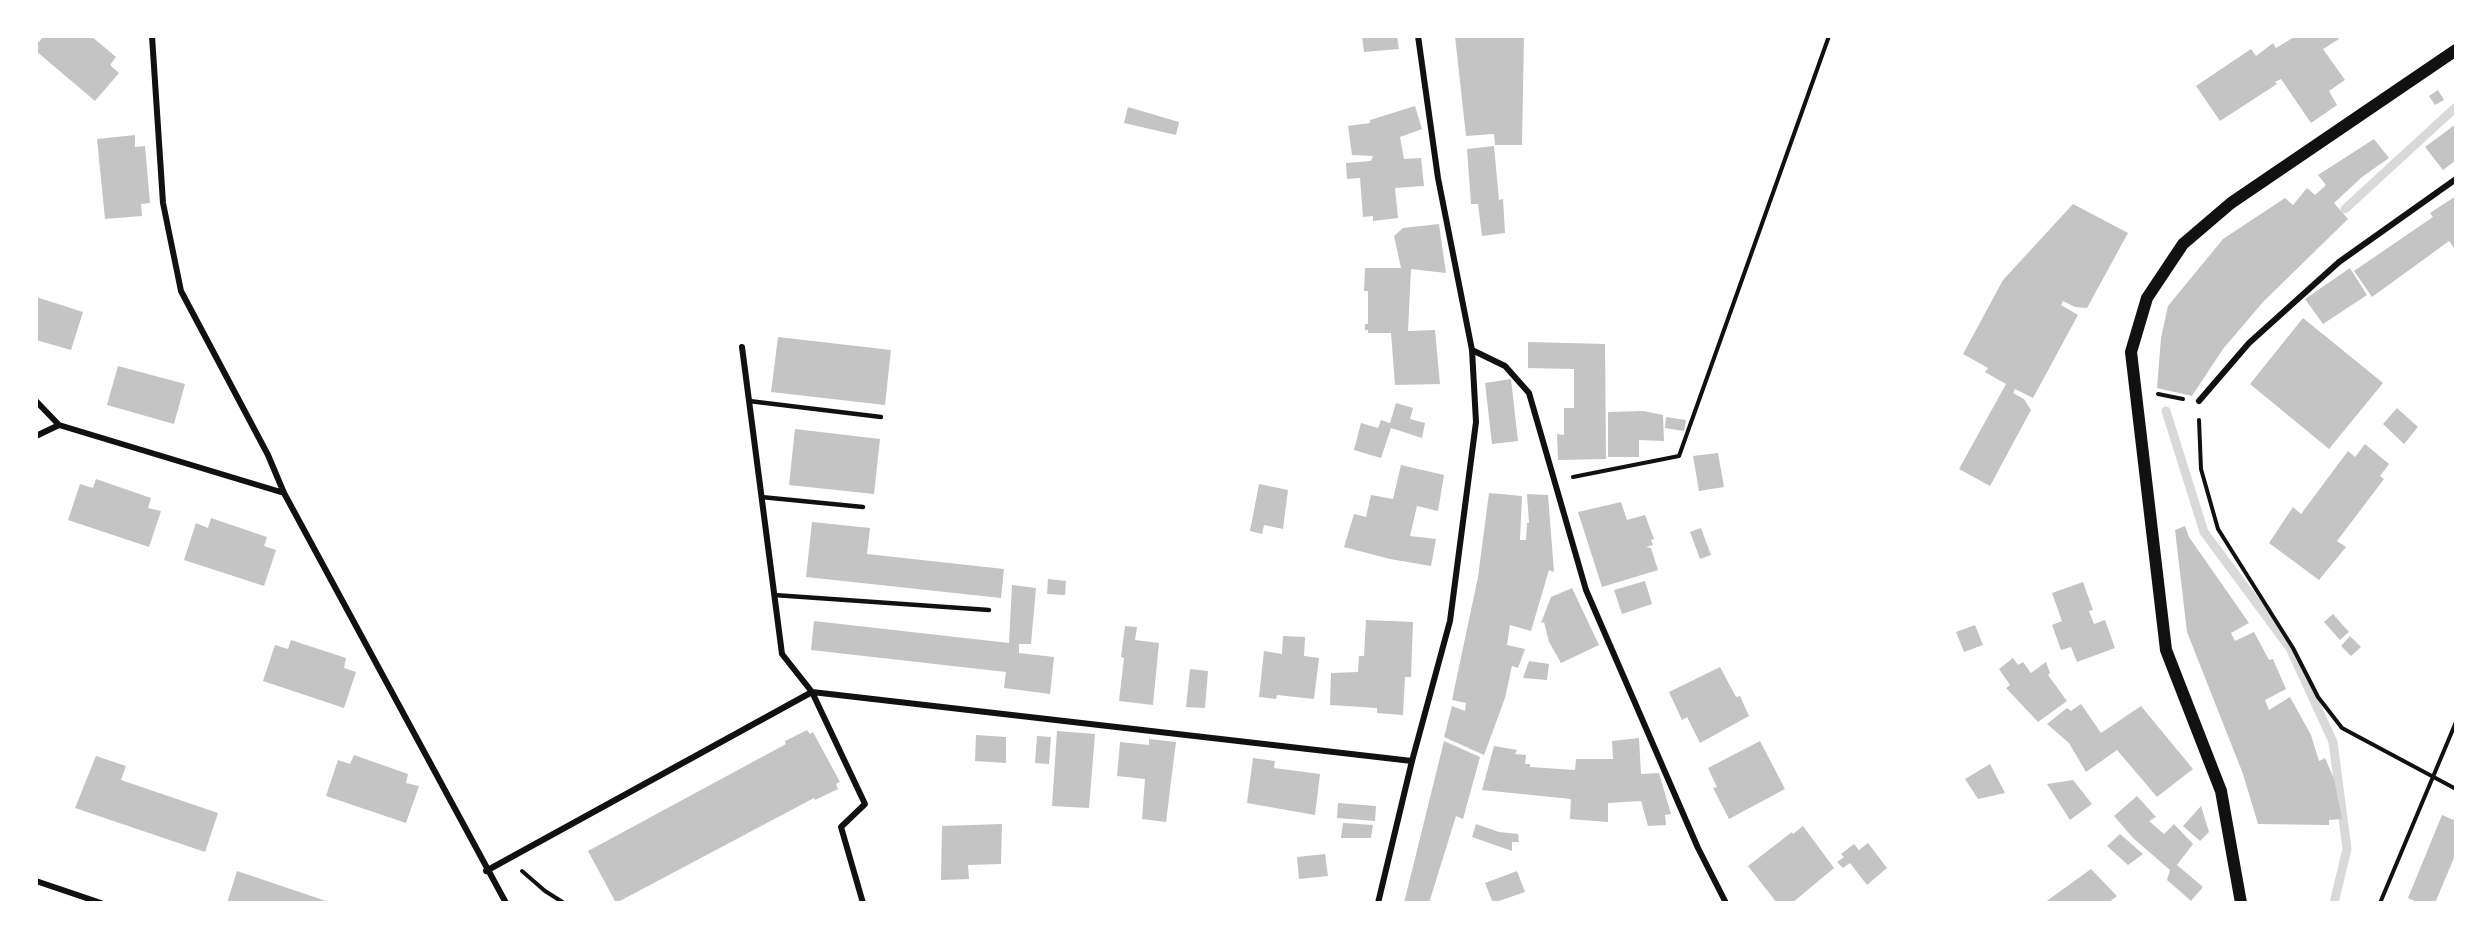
<!DOCTYPE html>
<html>
<head>
<meta charset="utf-8">
<style>
  body { margin:0 }
  #map { position:relative; width:2492px; height:939px; overflow:hidden; background:#fff; font-family:Overpass,sans-serif }
  canvas { display:block }
  .frame { position:absolute; inset:0; border:38px solid #fff; pointer-events:none }
</style>
</head>
<body>
<div id="map">
<canvas width="2492" height="939"></canvas>
<div class="frame"></div>
</div>
<script>
const g = document.querySelector('canvas').getContext('2d');
g.lineJoin = 'round';
function strokePath(path, color, width, dash) { g.strokeStyle = color; g.lineWidth = width; g.lineCap = dash ? 'butt' : 'round'; g.setLineDash(dash || []); g.stroke(path); }
function paint(path, color) { g.fillStyle = color; g.fill(path, 'evenodd'); }
strokePath(new Path2D(`
  M 2345,209 L 2456,107
  M 2166,411 L 2204,532 L 2290,648 L 2333,742 L 2347,849 L 2334,903`), '#d9d9d9', 9);
paint(new Path2D(`
  M 44,36 L 91,36 L 116,57 L 110,65 L 119,73 L 95,101 L 36,51 L 36,45 Z
  M 1362,36 L 1397,36 L 1399,49 L 1364,52 Z
  M 1455,36 L 1524,36 L 1522,145 L 1495,145 L 1494,134 L 1466,136 Z
  M 2296,36 L 2337,36 L 2339,39 L 2323,49 L 2345,80 L 2329,91 L 2337,105 L 2311,123 L 2281,79 L 2275,82 L 2277,84 L 2220,121 L 2196,86 L 2251,49 L 2256,56 L 2273,43 L 2276,48 Z
  M 2438,90 L 2444,100 L 2435,105 L 2429,96 Z
  M 1415,106 L 1422,129 L 1400,137 L 1404,159 L 1421,158 L 1424,186 L 1395,188 L 1398,218 L 1373,221 L 1373,216 L 1363,217 L 1360,178 L 1347,179 L 1346,163 L 1371,161 L 1373,156 L 1352,155 L 1348,126 L 1370,123 L 1370,120 Z
  M 1128,107 L 1179,122 L 1176,135 L 1124,123 Z
  M 2456,124 L 2456,160 L 2443,170 L 2425,147 Z
  M 135,135 L 135,147 L 145,146 L 150,203 L 141,204 L 142,216 L 105,219 L 97,139 Z
  M 2374,139 L 2389,158 L 2362,177 L 2334,203 L 2348,219 L 2263,302 L 2223,349 L 2192,396 L 2157,388 L 2161,338 L 2168,306 L 2223,239 L 2285,198 L 2293,205 L 2307,188 L 2315,195 L 2326,185 L 2318,175 Z
  M 1494,146 L 1499,200 L 1503,199 L 1505,233 L 1482,236 L 1478,204 L 1471,204 L 1467,149 Z
  M 2456,196 L 2456,251 L 2449,241 L 2372,297 L 2354,271 L 2433,217 L 2430,213 Z
  M 2073,204 L 2128,233 L 2087,308 L 2075,307 L 2063,301 L 2061,305 L 2078,315 L 2033,398 L 2015,389 L 2013,393 L 2024,399 L 2031,410 L 1990,486 L 1959,469 L 2006,384 L 1985,372 L 1988,368 L 1963,354 L 2003,280 Z
  M 1439,224 L 1446,273 L 1411,269 L 1408,331 L 1435,330 L 1440,384 L 1395,385 L 1391,333 L 1368,333 L 1368,330 L 1365,330 L 1365,324 L 1368,324 L 1368,291 L 1364,291 L 1365,268 L 1401,268 L 1394,236 L 1403,228 Z
  M 2350,268 L 2367,295 L 2323,324 L 2305,299 Z
  M 36,297 L 83,312 L 71,350 L 36,340 Z
  M 2303,318 L 2383,383 L 2329,449 L 2250,384 Z
  M 778,337 L 891,350 L 885,405 L 771,392 Z
  M 1528,342 L 1605,344 L 1606,459 L 1558,460 L 1557,434 L 1564,435 L 1564,408 L 1574,408 L 1574,369 L 1528,368 Z
  M 118,366 L 185,384 L 174,424 L 107,405 Z
  M 1511,379 L 1518,441 L 1492,444 L 1485,383 Z
  M 1396,403 L 1413,408 L 1410,419 L 1425,423 L 1422,438 L 1391,428 L 1381,458 L 1354,450 L 1361,423 L 1378,428 L 1381,420 L 1390,423 Z
  M 2397,408 L 2418,427 L 2404,444 L 2383,424 Z
  M 1643,411 L 1663,415 L 1664,441 L 1639,440 L 1639,457 L 1608,457 L 1608,412 Z
  M 1666,417 L 1686,420 L 1684,431 L 1665,428 Z
  M 795,429 L 880,439 L 874,494 L 789,485 Z
  M 2365,444 L 2389,464 L 2380,476 L 2384,479 L 2337,541 L 2346,547 L 2319,580 L 2269,543 L 2293,507 L 2301,514 L 2348,451 L 2355,457 Z
  M 1718,453 L 1724,487 L 1699,491 L 1693,456 Z
  M 1401,465 L 1444,475 L 1438,511 L 1417,506 L 1410,536 L 1436,539 L 1431,566 L 1390,559 L 1344,547 L 1354,514 L 1366,517 L 1371,495 L 1393,499 Z
  M 96,479 L 151,498 L 148,508 L 161,511 L 149,547 L 68,520 L 80,484 L 93,488 Z
  M 1259,484 L 1288,490 L 1283,529 L 1264,525 L 1262,534 L 1250,531 Z
  M 1489,493 L 1522,496 L 1520,540 L 1526,540 L 1527,523 L 1529,523 L 1527,494 L 1548,495 L 1554,572 L 1549,570 L 1531,631 L 1510,625 L 1507,645 L 1525,649 L 1518,668 L 1512,666 L 1505,698 L 1484,755 L 1444,737 L 1452,706 L 1465,711 L 1466,703 L 1452,700 L 1478,577 Z
  M 1621,502 L 1627,520 L 1645,515 L 1654,539 L 1651,540 L 1653,545 L 1646,547 L 1651,548 L 1658,570 L 1602,587 L 1578,512 Z
  M 211,518 L 267,537 L 264,546 L 276,550 L 264,586 L 184,560 L 196,523 L 208,528 Z
  M 812,522 L 870,528 L 867,554 L 1004,569 L 1001,598 L 806,577 Z
  M 2185,526 L 2189,537 L 2249,623 L 2231,633 L 2235,641 L 2254,632 L 2269,660 L 2273,659 L 2286,689 L 2265,700 L 2269,710 L 2290,697 L 2311,735 L 2319,761 L 2325,758 L 2334,779 L 2342,819 L 2329,820 L 2329,825 L 2258,824 L 2243,774 L 2187,632 L 2175,530 Z
  M 1701,528 L 1711,555 L 1700,559 L 1690,532 Z
  M 1048,579 L 1066,581 L 1065,595 L 1047,594 Z
  M 1645,581 L 1652,604 L 1622,614 L 1614,590 Z
  M 2083,582 L 2093,610 L 2089,611 L 2094,624 L 2105,620 L 2115,648 L 2077,662 L 2071,647 L 2061,650 L 2052,625 L 2062,621 L 2052,593 Z
  M 1012,585 L 1036,588 L 1031,644 L 1019,644 L 1019,653 L 1054,657 L 1050,694 L 1004,688 L 1006,672 L 811,650 L 814,621 L 1009,643 Z
  M 1572,588 L 1599,645 L 1561,663 L 1549,642 L 1544,622 L 1541,623 L 1551,597 Z
  M 2333,614 L 2349,632 L 2340,640 L 2324,622 Z
  M 1366,620 L 1413,622 L 1411,677 L 1405,677 L 1403,715 L 1377,713 L 1377,708 L 1330,705 L 1331,673 L 1358,672 L 1359,656 L 1364,656 Z
  M 1975,625 L 1983,645 L 1964,652 L 1956,632 Z
  M 1125,626 L 1137,627 L 1135,640 L 1159,643 L 1153,705 L 1119,701 L 1124,658 L 1121,657 Z
  M 1283,636 L 1305,637 L 1304,656 L 1319,658 L 1314,699 L 1277,695 L 1276,699 L 1259,697 L 1264,651 L 1282,654 Z
  M 2350,636 L 2361,647 L 2351,656 L 2341,646 Z
  M 291,640 L 346,658 L 344,668 L 356,672 L 344,708 L 263,681 L 275,645 L 288,649 Z
  M 2013,658 L 2018,665 L 2023,662 L 2031,673 L 2046,662 L 2050,673 L 2048,675 L 2067,701 L 2038,722 L 2006,688 L 2010,685 L 1999,669 Z
  M 1529,661 L 1549,664 L 1547,680 L 1523,678 Z
  M 1720,667 L 1736,697 L 1740,696 L 1749,716 L 1700,743 L 1687,717 L 1682,720 L 1669,692 Z
  M 1190,669 L 1208,671 L 1205,708 L 1186,707 Z
  M 2081,704 L 2101,733 L 2141,706 L 2193,769 L 2157,797 L 2117,750 L 2086,772 L 2069,743 L 2047,724 L 2067,708 L 2071,711 Z
  M 807,730 L 810,734 L 813,732 L 840,782 L 836,784 L 838,789 L 815,800 L 814,798 L 616,903 L 588,851 L 786,744 L 785,741 Z
  M 1057,731 L 1095,734 L 1089,808 L 1052,806 Z
  M 976,735 L 1006,737 L 1006,763 L 975,761 Z
  M 1037,736 L 1051,737 L 1049,764 L 1035,763 Z
  M 1639,738 L 1641,774 L 1659,773 L 1671,814 L 1665,815 L 1666,825 L 1648,826 L 1641,801 L 1608,803 L 1608,822 L 1570,819 L 1571,799 L 1482,790 L 1494,746 L 1517,750 L 1515,754 L 1526,755 L 1525,764 L 1530,764 L 1530,767 L 1575,770 L 1576,759 L 1613,759 L 1612,741 Z
  M 1149,739 L 1176,742 L 1166,822 L 1142,819 L 1145,779 L 1117,776 L 1120,742 L 1149,745 Z
  M 1444,741 L 1480,757 L 1463,819 L 1456,816 L 1429,903 L 1404,903 Z
  M 1760,741 L 1785,789 L 1729,819 L 1713,788 L 1717,787 L 1708,768 Z
  M 354,755 L 408,774 L 406,783 L 419,786 L 406,823 L 326,796 L 338,760 L 350,764 Z
  M 96,756 L 126,766 L 121,780 L 218,813 L 205,852 L 75,808 Z
  M 1253,758 L 1275,761 L 1274,768 L 1320,774 L 1315,815 L 1247,803 Z
  M 1990,764 L 2005,793 L 1978,799 L 1965,779 Z
  M 2073,780 L 2092,804 L 2070,820 L 2047,784 Z
  M 2137,796 L 2156,817 L 2149,821 L 2164,834 L 2174,824 L 2193,844 L 2177,865 L 2203,887 L 2191,901 L 2167,880 L 2170,870 L 2133,838 L 2114,816 Z
  M 1338,803 L 1376,806 L 1375,821 L 1337,818 Z
  M 2201,806 L 2209,832 L 2200,841 L 2183,826 Z
  M 2442,815 L 2456,821 L 2456,853 L 2435,903 L 2419,903 L 2408,898 Z
  M 1343,823 L 1373,825 L 1371,838 L 1341,838 Z
  M 1002,824 L 1001,864 L 968,865 L 969,879 L 941,880 L 942,826 Z
  M 1476,824 L 1499,832 L 1518,834 L 1519,842 L 1512,842 L 1512,851 L 1472,837 Z
  M 1803,826 L 1834,868 L 1792,903 L 1777,903 L 1748,866 L 1792,832 L 1793,834 Z
  M 2120,834 L 2143,854 L 2128,865 L 2107,846 Z
  M 1868,843 L 1887,868 L 1867,885 L 1850,863 L 1843,868 L 1837,862 L 1844,857 L 1841,854 L 1854,844 L 1859,850 Z
  M 1325,854 L 1328,876 L 1299,879 L 1297,857 Z
  M 2091,869 L 2117,896 L 2108,903 L 2044,903 Z
  M 237,871 L 332,903 L 227,903 Z
  M 1517,871 L 1525,892 L 1493,903 L 1485,883 Z`), '#c4c4c4');
strokePath(new Path2D(`
  M 2158,394 L 2183,399
  M 2199,420 L 2201,469 L 2218,529 L 2293,648 L 2318,697 L 2342,728 L 2456,789
  M 1573,477 L 1679,456 L 1829,36
  M 522,871 L 545,891 L 564,903
  M 2380,903 L 2456,722`), '#111', 4);
strokePath(new Path2D(`
  M 749,401 L 881,417
  M 761,497 L 863,507
  M 774,595 L 989,610`), '#111', 4.5);
strokePath(new Path2D(`
  M 152,36 L 163,203 L 181,291 L 268,455 L 284,493 L 506,903
  M 742,347 L 782,654 L 812,692 L 865,804 L 841,827 L 863,903
  M 1472,350 L 1505,366 L 1529,393 L 1586,590 L 1698,848 L 1726,903
  M 36,401 L 59,425
  M 2199,401 L 2249,343 L 2339,262 L 2456,179
  M 36,436 L 59,425 L 284,493
  M 486,871 L 812,692 L 1412,761
  M 36,881 L 101,903
  M 1378,903 L 1412,761 L 1450,621 L 1476,422 L 1472,350 L 1438,178 L 1418,36`), '#111', 6);
strokePath(new Path2D(`
  M 2241,903 L 2221,791 L 2166,650 L 2131,352 L 2147,298 L 2183,244 L 2231,203 L 2456,50`), '#111', 12);
</script>
</body>
</html>
